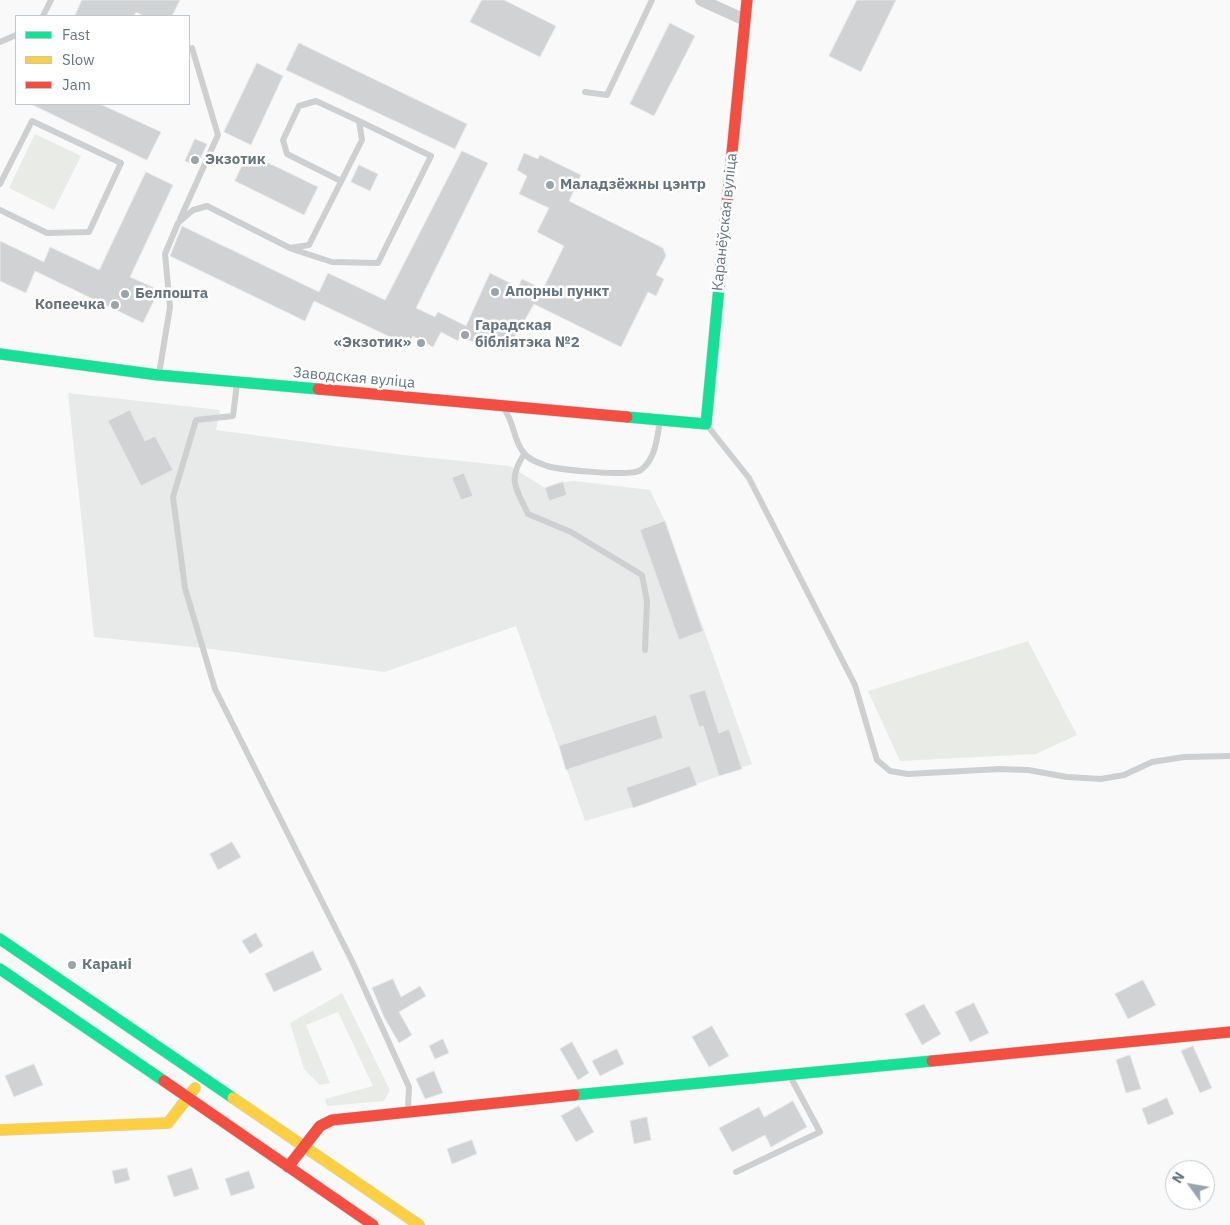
<!DOCTYPE html>
<html>
<head>
<meta charset="utf-8">
<style>
  body { margin:0 }
  #map { position:relative; width:1230px; height:1225px; overflow:hidden; background:#f9f9f9; font-family:"IBM Plex Sans",sans-serif }
  canvas { display:block }
  .legend { position:absolute; left:15px; top:15px; width:175px; height:90px; box-sizing:border-box; background:#fff; border:1px solid #c1c8cd; margin:0; padding:6px 9px; list-style:none; font-size:15px; color:#657683 }
  .legend li { display:flex; align-items:center; gap:10px; height:25px }
  .legend b { width:25px; border:1px solid #c1c8cd }
  .north { position:absolute; left:1165px; top:1160px; width:50px; height:50px; box-sizing:border-box; background:#fff; border:1px solid #c1c8cd; border-radius:50%; rotate:302deg; font-size:14px; font-weight:700; line-height:20px; text-align:center; color:#657683 }
  .north::after { content:''; display:block; margin:auto; width:18px; height:22px; background:#99a4ac; clip-path:polygon(50% 0,100% 100%,50% 72%,0 100%) }
</style>
</head>
<body>
<div id="map">
<canvas width="1230" height="1225"></canvas>
<ul class="legend">
<li><b style="height:6px;background:#16e098"></b>Fast</li>
<li><b style="height:6px;background:#ffcf43"></b>Slow</li>
<li><b style="height:6px;background:#f24e42"></b>Jam</li>
</ul>
<div class="north">N</div>
</div>
<script>
const g = document.querySelector('canvas').getContext('2d');
g.lineJoin = 'round';
function paint(path, color) { g.fillStyle = color; g.fill(path, 'evenodd'); }
function strokePath(path, color, width, dash) { g.strokeStyle = color; g.lineWidth = width; g.lineCap = dash ? 'butt' : 'round'; g.setLineDash(dash || []); g.stroke(path); }
function label(font, color, halo, rows, align = 'center') {
  g.font = font + ' "IBM Plex Sans",sans-serif'; g.lineWidth = 5; g.setLineDash([]); g.textBaseline = 'middle'; g.strokeStyle = halo; g.fillStyle = color; for (const [text, x, y, turn = 0] of rows) {
    g.save(); g.translate(x, y); g.rotate((+turn || 0) * Math.PI / 180); g.textAlign = isNaN(turn) ? turn : align; if (halo) g.strokeText(text, 0, 0); g.fillText(text, 0, 0); g.restore();
  }
}
paint(new Path2D(`
  M 68,393 L 220,410 L 216,430 L 403,455 L 510,466 L 545,488 L 563,482 L 575,481 L 650,490 L 665,521 L 752,764 L 633,807 L 585,821 L 516,626 L 385,672 L 203,648 L 94,637 Z`), '#e8e9e9');
paint(new Path2D(`
  M 35,134 L 81,156 L 54,210 L 9,188 Z
  M 1028,641 L 1077,735 L 1036,754 L 900,761 L 868,691 Z
  M 342,993 L 390,1090 L 384,1101 L 327,1106 L 325,1099 L 373,1086 L 338,1012 L 306,1025 L 330,1083 L 320,1085 L 304,1069 L 290,1023 Z`), '#e8ebe6');
const building = new Path2D(`
  M 82,0 L 180,0 L 172,16 L 144,16 L 136,12 L 134,16 L 75,16 Z
  M 482,0 L 504,0 L 556,26 L 540,57 L 470,22 Z
  M 857,0 L 896,0 L 861,72 L 829,56 Z
  M 670,23 L 695,36 L 654,116 L 630,104 Z
  M 299,43 L 467,124 L 455,149 L 286,70 Z
  M 257,63 L 283,76 L 251,145 L 224,132 Z
  M 31,104 L 100,104 L 161,132 L 147,160 Z
  M 195,139 L 207,144 L 197,166 L 185,161 Z
  M 462,151 L 488,163 L 416,308 L 435,317 L 438,312 L 466,326 L 490,273 L 518,287 L 522,279 L 543,289 L 564,246 L 537,232 L 549,208 L 519,194 L 527,176 L 517,170 L 524,153 L 538,159 L 540,155 L 581,175 L 569,201 L 663,248 L 666,256 L 656,275 L 664,279 L 656,296 L 648,292 L 621,347 L 534,304 L 509,347 L 502,350 L 477,338 L 475,343 L 460,336 L 458,341 L 441,332 L 433,347 L 413,336 L 410,341 L 404,338 L 401,342 L 314,301 L 305,321 L 170,256 L 182,226 L 319,292 L 328,273 L 385,300 Z
  M 248,153 L 318,187 L 304,215 L 235,181 Z
  M 359,165 L 378,174 L 370,191 L 351,182 Z
  M 146,172 L 173,185 L 130,277 L 159,290 L 143,323 L 35,271 L 26,293 L 0,281 L 0,241 L 44,262 L 50,247 L 99,270 Z
  M 130,410 L 145,441 L 155,436 L 173,470 L 141,486 L 108,421 Z
  M 464,473 L 473,496 L 461,500 L 452,478 Z
  M 563,482 L 567,495 L 549,501 L 545,488 Z
  M 665,521 L 703,631 L 679,640 L 640,530 Z
  M 705,690 L 719,733 L 729,729 L 742,769 L 719,776 L 703,726 L 699,727 L 689,695 Z
  M 656,715 L 663,738 L 566,770 L 559,746 Z
  M 690,766 L 697,785 L 633,808 L 626,788 Z
  M 232,842 L 241,857 L 218,870 L 210,854 Z
  M 256,933 L 263,946 L 250,954 L 242,941 Z
  M 313,951 L 322,970 L 274,992 L 265,974 Z
  M 393,979 L 401,997 L 420,986 L 426,996 L 399,1012 L 412,1035 L 399,1043 L 384,1017 L 372,988 Z
  M 1143,980 L 1156,1005 L 1128,1019 L 1115,994 Z
  M 974,1003 L 989,1033 L 970,1042 L 955,1012 Z
  M 924,1004 L 941,1034 L 922,1045 L 905,1014 Z
  M 712,1026 L 729,1056 L 709,1067 L 692,1037 Z
  M 443,1039 L 449,1053 L 435,1059 L 429,1046 Z
  M 572,1042 L 589,1073 L 578,1080 L 560,1049 Z
  M 1193,1046 L 1212,1088 L 1200,1093 L 1181,1051 Z
  M 617,1049 L 624,1064 L 600,1076 L 592,1061 Z
  M 1130,1055 L 1141,1089 L 1126,1093 L 1116,1060 Z
  M 34,1064 L 43,1085 L 14,1097 L 5,1076 Z
  M 434,1071 L 443,1093 L 425,1099 L 416,1079 Z
  M 1167,1098 L 1174,1114 L 1148,1125 L 1142,1109 Z
  M 793,1101 L 807,1127 L 771,1147 L 765,1135 L 732,1152 L 719,1128 L 759,1107 L 764,1117 Z
  M 579,1106 L 594,1132 L 576,1142 L 561,1116 Z
  M 647,1117 L 651,1140 L 634,1144 L 630,1121 Z
  M 472,1140 L 477,1154 L 452,1164 L 447,1149 Z
  M 127,1168 L 130,1180 L 115,1184 L 112,1171 Z
  M 192,1168 L 199,1189 L 174,1197 L 167,1176 Z
  M 249,1171 L 255,1188 L 231,1196 L 225,1179 Z`);
paint(building, '#d0d2d3');
strokePath(building, '#e8e8e8', 1);
const fast = new Path2D(`
  M 0,354 L 158,375 L 318,389
  M 627,417 L 706,424 L 723,244
  M 0,939 L 233,1098
  M 0,969 L 164,1081
  M 574,1095 L 932,1061`);
const slow = new Path2D(`
  M 233,1098 L 419,1225
  M 0,1130 L 168,1123 L 195,1088`);
const jam = new Path2D(`
  M 723,244 L 747,0
  M 318,389 L 627,417
  M 932,1061 L 1230,1032
  M 164,1081 L 373,1225
  M 288,1167 L 320,1126 L 332,1120 L 574,1095`);
strokePath(fast, '#d5d6d7', 12);
strokePath(slow, '#d5d6d7', 12);
strokePath(jam, '#d5d6d7', 12);
strokePath(new Path2D(`
  M 43,16 L 51,0
  M 0,42 L 16,35
  M 585,92 L 607,95 L 652,0
  M 0,184 L 32,121 L 121,163 L 89,232 L 47,233 L 0,210
  M 180,219 L 218,135 L 192,48
  M 292,249 L 332,262 L 378,263 L 431,156 L 359,121
  M 159,374 L 170,307 L 165,254 L 178,223 L 193,210 L 207,206 L 290,248 L 309,245 L 362,140 L 359,121 L 316,101 L 299,106 L 283,140 L 287,154 L 341,181
  M 237,383 L 233,416 L 196,420 L 173,497 L 185,588 L 215,689 L 352,961 L 409,1087 L 408,1108
  M 504,409 C 515,423 513,441 524,453 C 529,460 539,463 547,466 C 561,470 631,477 641,470 C 656,458 657,438 660,421
  M 706,424 L 749,478 L 855,685 L 877,760 L 890,771 L 908,774 L 1000,769 L 1028,770 L 1067,777 L 1101,779 L 1124,775 L 1152,762 L 1184,757 L 1230,756
  M 524,454 C 507,481 516,488 528,514 L 571,532 L 642,575 L 647,601 L 645,650
  M 736,1172 L 820,1132 L 790,1076`), '#cecfd0', 6);
strokePath(new Path2D(`
  M 701,0 L 745,20`), '#cecfd0', 12);
strokePath(fast, '#16e098', 11);
strokePath(slow, '#ffcf43', 11);
strokePath(jam, '#f24e42', 11);
for (const [x, y, r, color] of [
  [195,160,5,"#99a4ac"],
  [550,185,5,"#99a4ac"],
  [495,292,5,"#99a4ac"],
  [125,294,5,"#99a4ac"],
  [115,305,5,"#99a4ac"],
  [465,335,5,"#99a4ac"],
  [421,343,5,"#99a4ac"],
  [72,965,5,"#99a4ac"]
]) { const dot = new Path2D(); dot.arc(x, y, r, 0, 2 * Math.PI); g.fillStyle = color; g.fill(dot); strokePath(dot, '#fff', 2); }
label('bold 15px', '#657683', '#fff', [
  ["Экзотик",205,160],
  ["Маладзёжны цэнтр",560,185],
  ["Апорны пункт",505,292],
  ["Белпошта",135,294],
  ["Копеечка",105,305,"right"],
  ["Гарадская",475,326],
  ["бібліятэка №2",475,343],
  ["«Экзотик»",411,343,"right"],
  ["Карані",82,965]
], 'left');
label('15px', '#657683', '#fff', [
  ["Каранёўская вуліца",725,222,-84],
  ["Заводская вуліца",354,378,5]
]);
</script>
</body>
</html>
